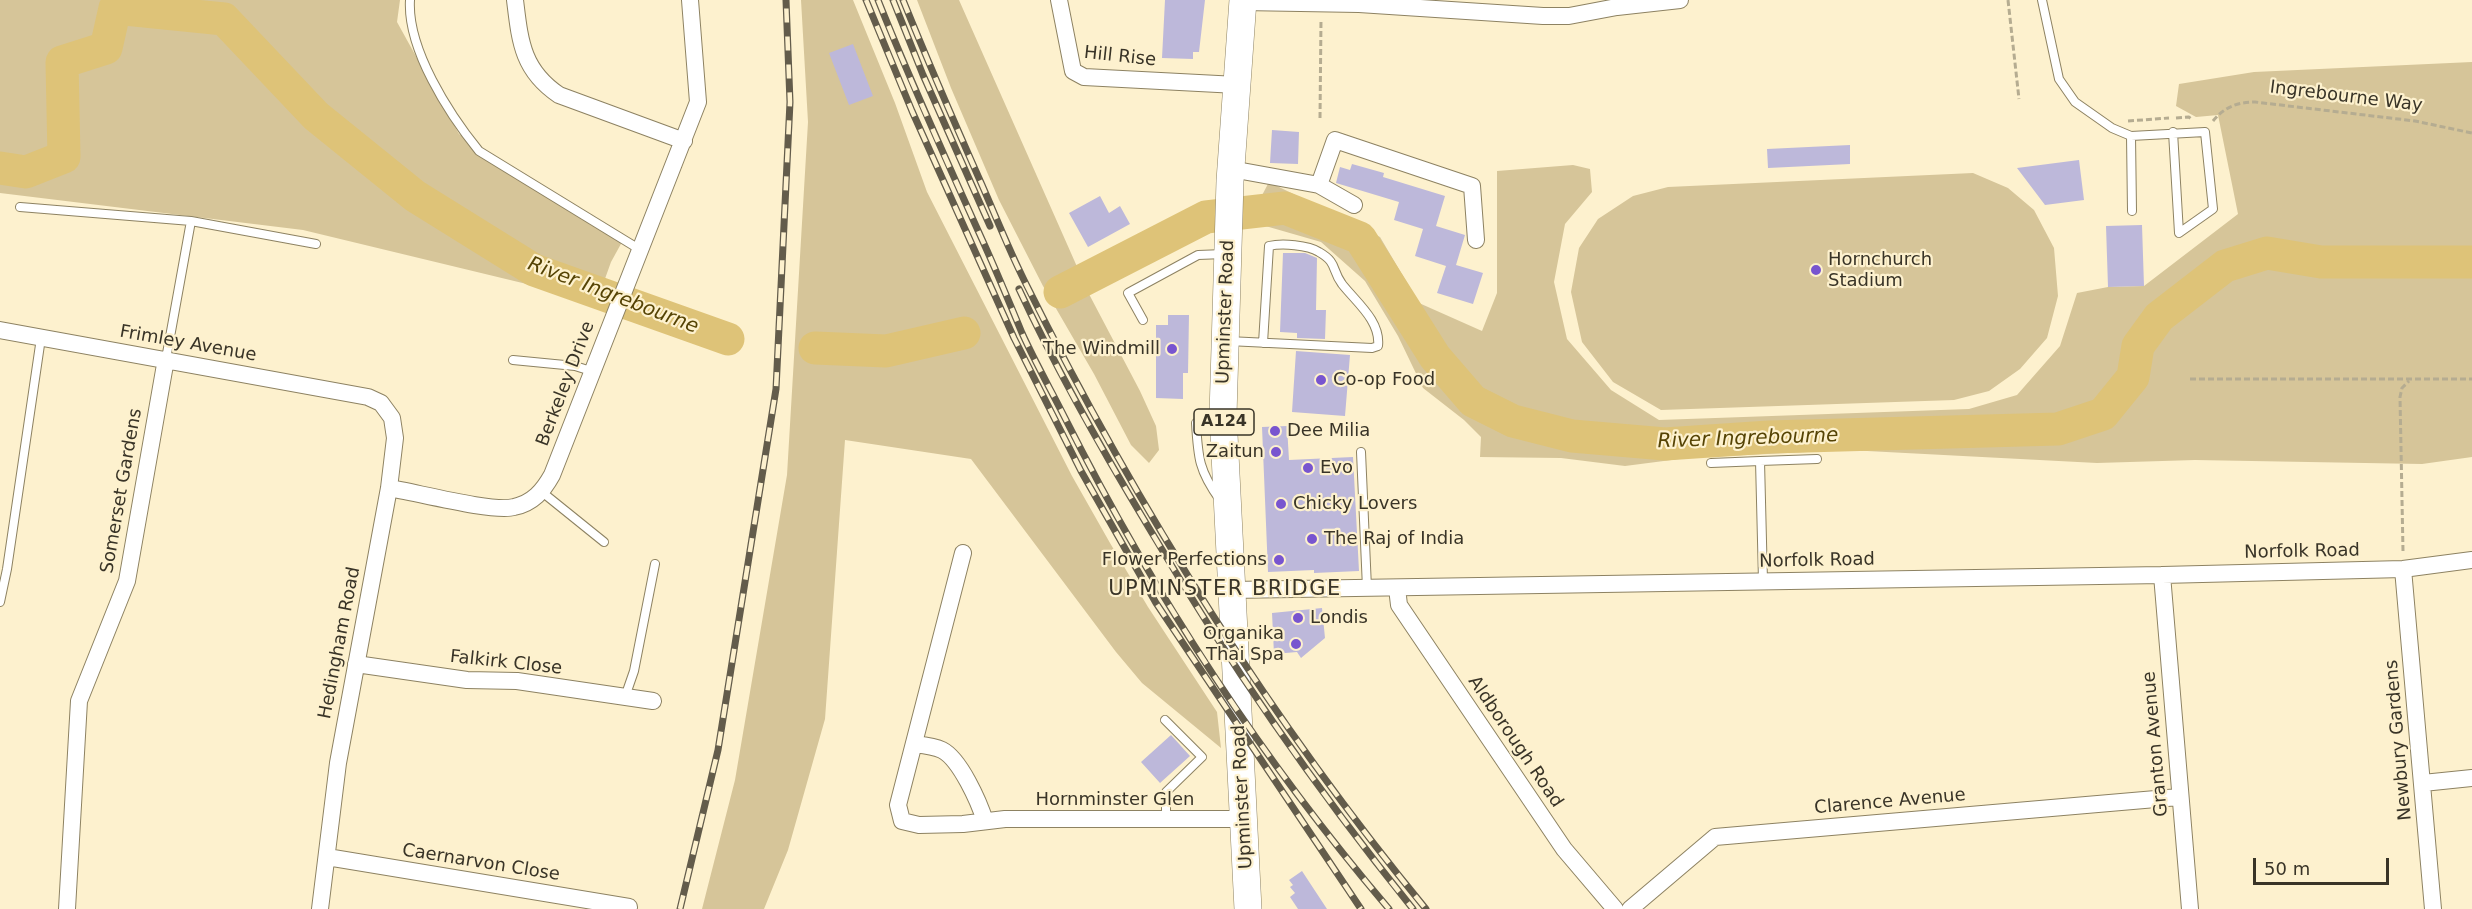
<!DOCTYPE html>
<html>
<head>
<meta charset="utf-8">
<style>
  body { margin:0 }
  #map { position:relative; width:2472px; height:909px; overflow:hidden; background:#fdf1ce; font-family:"DejaVu Sans",sans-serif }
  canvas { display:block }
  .scale { position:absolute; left:2253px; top:858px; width:136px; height:27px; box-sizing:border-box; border:3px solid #393427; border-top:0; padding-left:8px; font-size:18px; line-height:21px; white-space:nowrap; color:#393427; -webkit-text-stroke:4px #fdf1ce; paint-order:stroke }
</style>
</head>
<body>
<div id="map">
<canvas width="2472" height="909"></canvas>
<div class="scale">50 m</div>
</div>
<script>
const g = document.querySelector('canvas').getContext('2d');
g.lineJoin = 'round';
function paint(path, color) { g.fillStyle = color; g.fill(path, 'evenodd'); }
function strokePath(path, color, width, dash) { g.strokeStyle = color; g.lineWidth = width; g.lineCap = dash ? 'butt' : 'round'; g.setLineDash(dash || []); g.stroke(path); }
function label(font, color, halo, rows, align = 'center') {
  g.font = font + ' "DejaVu Sans",sans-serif'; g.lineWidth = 4.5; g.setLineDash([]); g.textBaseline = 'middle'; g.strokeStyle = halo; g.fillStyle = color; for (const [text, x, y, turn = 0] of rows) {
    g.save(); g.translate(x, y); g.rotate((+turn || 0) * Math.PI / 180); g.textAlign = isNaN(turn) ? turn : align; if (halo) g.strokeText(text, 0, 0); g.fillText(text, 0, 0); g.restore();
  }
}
paint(new Path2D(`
  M 0,0 L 400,0 L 397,22 L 459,134 L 608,230 L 622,242 L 611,262 L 597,301 L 303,230 L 0,193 Z
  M 801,0 L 853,0 L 895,103 L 927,192 L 1072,476 L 1110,543 L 1148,607 L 1217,712 L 1221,748 L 1142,683 L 1116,652 L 971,459 L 845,440 L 825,719 L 788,850 L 764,909 L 702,909 L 735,780 L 787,475 L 808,122 Z
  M 917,0 L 959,0 L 1090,296 L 1140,391 L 1156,426 L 1159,450 L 1149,463 L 1131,445 L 1094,374 L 1043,286 L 999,200 L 951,88 Z
  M 2472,62 L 2472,457 L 2422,464 L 2195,460 L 2097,463 L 1848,450 L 1687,458 L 1625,466 L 1561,458 L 1480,457 L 1481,437 L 1464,420 L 1423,388 L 1398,336 L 1365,281 L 1321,242 L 1262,225 L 1259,201 L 1269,182 L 1380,237 L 1419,303 L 1482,331 L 1497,293 L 1497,171 L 1573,165 L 1590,169 L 1592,192 L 1565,224 L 1554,282 L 1567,339 L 1611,390 L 1659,420 L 1969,409 L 2017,395 L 2060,346 L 2077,293 L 2108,287 L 2144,286 L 2238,214 L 2218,115 L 2196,117 L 2176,106 L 2179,84 L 2254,72 Z
  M 1973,173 L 2008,188 L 2034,210 L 2054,248 L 2058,296 L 2047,338 L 2020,369 L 1989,391 L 1954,400 L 1661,410 L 1613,382 L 1582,342 L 1571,292 L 1579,248 L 1598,219 L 1633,196 L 1668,187 Z`), '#d6c599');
strokePath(new Path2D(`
  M 0,168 L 26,172 L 64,157 L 62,62 L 106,48 L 115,8 L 224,19 L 316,116 L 415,196 L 534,270 L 728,339
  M 1060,292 L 1206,217 L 1285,208 L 1360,238 L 1435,357 L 1473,401 L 1513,421 L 1572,436 L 1665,444 L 1769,437 L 2058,429 L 2103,414 L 2133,377 L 2138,346 L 2159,317 L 2225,266 L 2267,253 L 2321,262 L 2472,262
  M 815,348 L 886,351 L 964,333`), '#dec378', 33);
paint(new Path2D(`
  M 1165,0 L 1205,0 L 1199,52 L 1193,52 L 1193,59 L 1162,58 Z
  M 853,44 L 873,96 L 849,105 L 829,53 Z
  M 1272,130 L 1299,132 L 1298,164 L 1270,163 Z
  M 1850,145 L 1850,164 L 1768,168 L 1767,149 Z
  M 2079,160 L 2084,200 L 2045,205 L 2017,168 Z
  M 1352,164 L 1384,173 L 1383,177 L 1445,196 L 1436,226 L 1465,235 L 1456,265 L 1483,273 L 1473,304 L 1437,293 L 1446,266 L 1415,256 L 1423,229 L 1394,220 L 1399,202 L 1336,183 L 1340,167 L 1350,170 Z
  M 1100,196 L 1109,213 L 1120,206 L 1130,224 L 1088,247 L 1069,213 Z
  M 2142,225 L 2144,286 L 2108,287 L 2106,226 Z
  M 1283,253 L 1305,253 L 1317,258 L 1316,310 L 1326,310 L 1325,339 L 1297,338 L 1297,333 L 1280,332 Z
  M 1168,315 L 1189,315 L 1188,373 L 1183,373 L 1183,399 L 1156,398 L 1156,325 L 1168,325 Z
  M 1296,351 L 1350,355 L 1345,416 L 1292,412 Z
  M 1287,426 L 1289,460 L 1353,457 L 1359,571 L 1314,573 L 1314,570 L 1268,572 L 1262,427 Z
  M 1322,608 L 1325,638 L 1301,658 L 1297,652 L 1274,654 L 1272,613 Z
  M 1171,735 L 1190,756 L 1160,783 L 1141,762 Z
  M 1302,871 L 1327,909 L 1298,909 L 1290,897 L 1295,893 L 1290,887 L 1293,885 L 1289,880 Z`), '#bdb8da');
const lane = new Path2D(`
  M 410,0 C 407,49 449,114 479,151 L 639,249
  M 2042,0 L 2059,79 L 2075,102 L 2112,128 L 2131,136 L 2205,132 L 2213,209 L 2179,233 L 2173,132
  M 2131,136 L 2132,211
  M 20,207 L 191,221
  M 1143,320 L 1128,293 L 1198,255 L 1224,254
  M 1228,341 L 1372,348 L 1378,346 C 1381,321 1356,302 1342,284 C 1331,269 1338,263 1319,252 C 1308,245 1282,243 1269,246 L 1263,343
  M 166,359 L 191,221 L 316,244
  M 513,360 L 575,366 L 591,371
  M 1361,452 L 1367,588
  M 1760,461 L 1817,459
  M 1711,463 L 1760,461 L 1763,581
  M 542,492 L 604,542
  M 1220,500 C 1199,471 1198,458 1196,423 L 1220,423
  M 0,602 L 7,569 L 41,338
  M 625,697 L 634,671 L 655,564
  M 1165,720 L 1202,757 L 1166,792 L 1166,820`);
const street = new Path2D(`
  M 515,0 C 520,41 522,70 559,95 L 684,141
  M 1059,0 L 1073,71 L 1084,77 L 1237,85
  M 1242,2 L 1359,4 L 1543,16 L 1569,16 L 1617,7 L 1680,0
  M 1231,169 L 1319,185 L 1335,140 L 1472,186 L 1476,240
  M 1319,185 L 1354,205
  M 0,330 L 368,397 L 381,403 L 392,418 L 395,438 L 389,488 L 338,763 L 320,909
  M 389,488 C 415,492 494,513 514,507 C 533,503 543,491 552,475 L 698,102 L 690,0
  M 963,553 L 898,805 L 902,821 L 919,825 L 963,824 L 1005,819 L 1245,819
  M 2403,569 L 2433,909
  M 2162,575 L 2190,909
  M 1397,588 L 1399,605 L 1564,849 L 1615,909
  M 1231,590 L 2162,575 L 2403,569 L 2472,560
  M 356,664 L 467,680 L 517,681 L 653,701
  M 914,744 C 923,745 934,746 942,750 C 960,759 979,802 985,821
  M 2423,783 L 2472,778
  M 327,857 L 629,907
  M 67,909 L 79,701 L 127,581 L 166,359
  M 1630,909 L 1715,837 L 2179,797`);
const primary = new Path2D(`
  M 1243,0 L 1230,181 L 1223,415 L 1248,909`);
strokePath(lane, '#8d8262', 10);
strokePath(street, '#8d8262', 18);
strokePath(primary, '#8d8262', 28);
strokePath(new Path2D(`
  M 2008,0 L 2019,99
  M 1320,118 L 1321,19
  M 2176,118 L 2189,117 L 2192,120
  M 2128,121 L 2169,118
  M 2213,121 C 2224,107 2238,102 2255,102 L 2415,121 L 2472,133
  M 2190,379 L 2472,379
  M 2403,551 L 2400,397 L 2402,388 L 2409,381`), '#b5ac91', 3, [6, 3]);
strokePath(lane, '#fff', 8);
strokePath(street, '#fff', 16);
strokePath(primary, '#fff', 27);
const rail = new Path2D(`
  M 866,0 L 912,111 L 1014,338 L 1081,471 L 1156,603 L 1361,909
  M 878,0 C 911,83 948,164 985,246 C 998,275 1010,304 1022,333 C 1035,362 1051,390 1065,418 C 1153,593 1262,760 1389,909
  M 893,0 L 923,75 L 990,226
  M 903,0 C 928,62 955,124 982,185 C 996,217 1009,250 1025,282 C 1135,504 1268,717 1426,909
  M 1019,289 C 1057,371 1102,450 1149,528 C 1228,662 1316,789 1413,909
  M 680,909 L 718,750 L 776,389 L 790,102 L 786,0`);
strokePath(rail, '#635c4b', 7);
strokePath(rail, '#fdf1ce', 4.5, [14]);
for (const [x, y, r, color] of [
  [1816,270,6,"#7855cf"],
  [1172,349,6,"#7855cf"],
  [1321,380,6,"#7855cf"],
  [1275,431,6,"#7855cf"],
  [1276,452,6,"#7855cf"],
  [1308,468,6,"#7855cf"],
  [1281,504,6,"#7855cf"],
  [1312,539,6,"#7855cf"],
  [1279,560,6,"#7855cf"],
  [1298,618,6,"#7855cf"],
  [1296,644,6,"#7855cf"]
]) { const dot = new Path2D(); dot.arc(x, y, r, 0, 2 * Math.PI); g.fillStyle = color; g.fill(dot); strokePath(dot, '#fdf1ce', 2); }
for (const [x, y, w] of [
  [1224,422,60]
]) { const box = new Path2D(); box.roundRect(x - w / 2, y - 13, w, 26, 4.5); g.fillStyle = '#fdf1ce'; g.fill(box); strokePath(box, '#393427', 1.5); }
label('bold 16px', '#393427', null, [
  ["A124",1224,422]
]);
label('18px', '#393427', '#fdf1ce', [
  ["Hill Rise",1120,57,6],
  ["Ingrebourne Way",2346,97,7],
  ["Upminster Road",1226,312,-88],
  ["Frimley Avenue",188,344,10],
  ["Berkeley Drive",566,384,-69],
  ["Somerset Gardens",122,491,-80],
  ["Norfolk Road",2302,552,-1],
  ["Norfolk Road",1817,561,-1],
  ["Hedingham Road",340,643,-79],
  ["Falkirk Close",506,663,6],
  ["Newbury Gardens",2399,740,-95],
  ["Aldborough Road",1515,742,56],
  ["Granton Avenue",2156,744,-95],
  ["Upminster Road",1243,797,-93],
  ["Hornminster Glen",1115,800],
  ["Clarence Avenue",1890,802,-5],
  ["Caernarvon Close",481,863,9]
]);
label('18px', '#393427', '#fdf1ce', [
  ["Hornchurch",1828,260],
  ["Stadium",1828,281],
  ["The Windmill",1160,349,"right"],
  ["Co-op Food",1333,380],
  ["Dee Milia",1287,431],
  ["Zaitun",1264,452,"right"],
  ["Evo",1320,468],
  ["Chicky Lovers",1293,504],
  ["The Raj of India",1324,539],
  ["Flower Perfections",1267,560,"right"],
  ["Londis",1310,618],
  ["Organika",1284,634,"right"],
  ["Thai Spa",1284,655,"right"]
], 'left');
label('italic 20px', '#554304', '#fdf1ce', [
  ["River Ingrebourne",613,296,21],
  ["River Ingrebourne",1748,439,-2]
]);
g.letterSpacing = '1.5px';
label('21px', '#393427', '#fdf1ce', [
  ["UPMINSTER BRIDGE",1225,590]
]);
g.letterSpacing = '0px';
</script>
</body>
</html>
